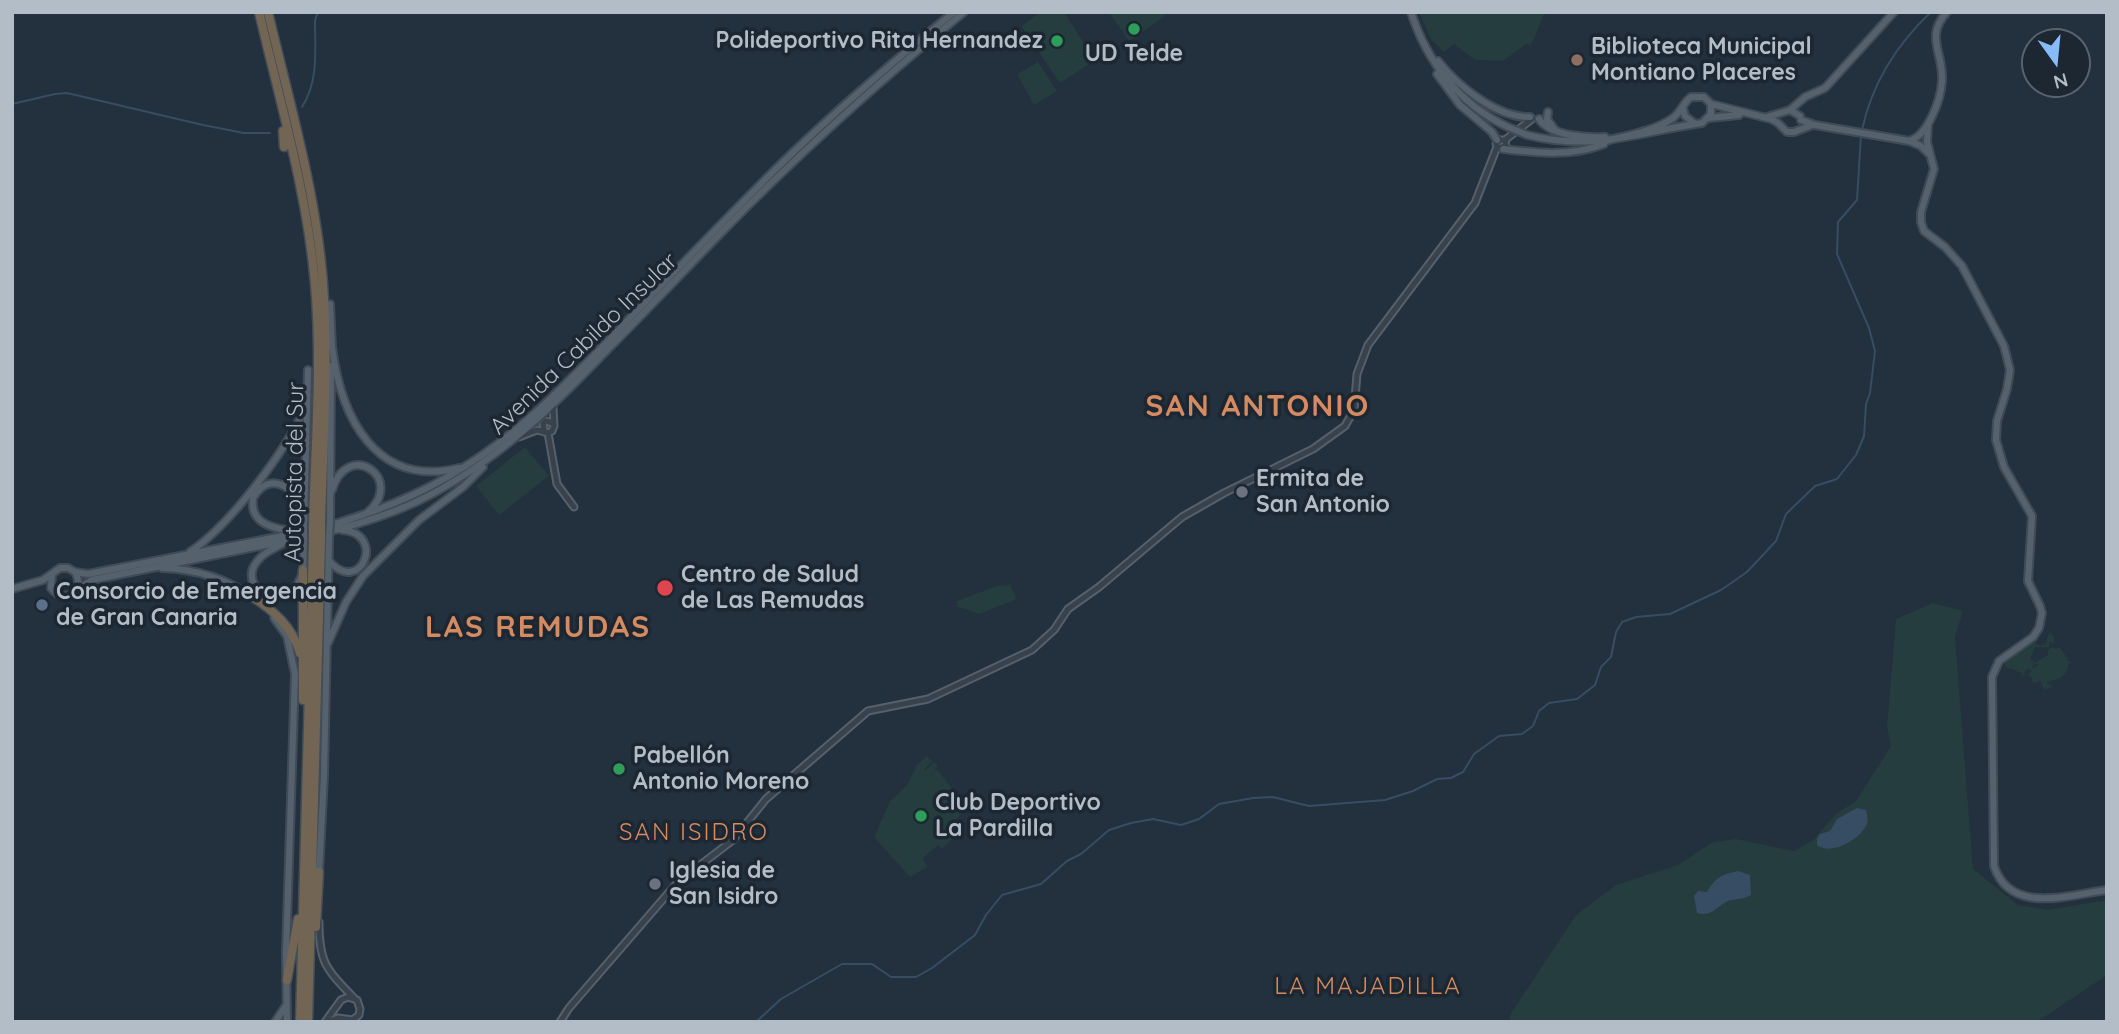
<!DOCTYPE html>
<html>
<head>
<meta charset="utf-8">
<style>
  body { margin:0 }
  #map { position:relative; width:2119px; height:1034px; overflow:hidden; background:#23303d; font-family:Quicksand,sans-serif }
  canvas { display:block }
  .frame { position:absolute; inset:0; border:14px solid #b3bdc8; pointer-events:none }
  .north { position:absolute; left:2021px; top:28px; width:70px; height:70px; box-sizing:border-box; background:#1c2732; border:2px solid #58636e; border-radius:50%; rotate:165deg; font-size:19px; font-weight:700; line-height:28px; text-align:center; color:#b3bdc8 }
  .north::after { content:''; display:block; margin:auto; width:24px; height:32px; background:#88bcf8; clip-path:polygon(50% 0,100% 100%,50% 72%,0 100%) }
</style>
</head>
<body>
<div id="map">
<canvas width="2119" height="1034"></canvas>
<div class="frame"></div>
<div class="north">N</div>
</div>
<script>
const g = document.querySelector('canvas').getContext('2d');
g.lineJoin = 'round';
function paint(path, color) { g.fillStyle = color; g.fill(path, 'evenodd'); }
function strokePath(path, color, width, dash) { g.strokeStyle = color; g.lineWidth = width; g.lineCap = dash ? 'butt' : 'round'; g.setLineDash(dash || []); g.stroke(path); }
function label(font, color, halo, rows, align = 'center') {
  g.font = font + ' Quicksand,sans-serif'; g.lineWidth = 7; g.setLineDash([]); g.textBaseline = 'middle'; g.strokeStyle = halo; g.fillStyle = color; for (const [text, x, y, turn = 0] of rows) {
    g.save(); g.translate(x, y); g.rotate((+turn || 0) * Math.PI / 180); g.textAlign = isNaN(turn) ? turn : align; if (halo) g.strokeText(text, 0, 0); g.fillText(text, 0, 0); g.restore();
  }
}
paint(new Path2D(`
  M 1041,12 L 1064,12 L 1095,60 L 1060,83 L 1021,26 Z
  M 1109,12 L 1162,12 L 1165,16 L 1129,41 Z
  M 1419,12 L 1545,12 L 1531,45 L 1526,44 L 1503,61 L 1475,60 L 1454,44 L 1444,52 L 1431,39 Z
  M 1038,62 L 1057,91 L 1034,105 L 1017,74 Z
  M 525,447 L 549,476 L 499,515 L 476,486 Z
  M 1010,585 L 1016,597 L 1015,600 L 979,614 L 956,606 L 957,601 L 997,586 Z
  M 1933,603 L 1963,611 L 1955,637 L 1973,869 L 2018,905 L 2048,910 L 2107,900 L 2107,975 L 2037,1022 L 1510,1022 L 1510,1015 L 1576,915 L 1616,885 L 1678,865 L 1713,842 L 1736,839 L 1794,851 L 1813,840 L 1837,813 L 1856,801 L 1891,746 L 1887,727 L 1896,619 Z
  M 2049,632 L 2054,637 L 2054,643 L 2049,642 L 2049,647 L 2035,647 L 2030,659 L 2034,661 L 2032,669 L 2038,665 L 2037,664 L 2034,665 L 2034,663 L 2048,655 L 2048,650 L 2052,647 L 2056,649 L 2060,647 L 2069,661 L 2073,663 L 2069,663 C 2066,678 2059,679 2046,682 L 2053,687 L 2044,690 L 2040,680 L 2037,683 L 2032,682 L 2032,677 L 2027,676 L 2032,670 L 2028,669 L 2024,672 L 2025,676 L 2022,676 L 2021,673 L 2010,668 L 2009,670 L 2004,664 L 2034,639 L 2039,646 L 2046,643 Z
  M 927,756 L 932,761 L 924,770 L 925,771 L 934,762 L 938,766 L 930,776 L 937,769 L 967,808 L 952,824 L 956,829 L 951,835 L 953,838 L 942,849 L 938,845 L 923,858 L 927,867 L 910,877 L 874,837 L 890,801 L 907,785 L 917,765 Z`), '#253d3e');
paint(new Path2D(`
  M 1857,808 L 1866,810 C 1867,815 1869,821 1866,826 C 1859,840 1830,856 1817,845 L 1817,839 L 1820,834 L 1830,831 L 1837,819 Z
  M 1738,871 L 1750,875 L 1751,895 C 1744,899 1736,899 1728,901 C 1715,907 1713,917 1697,913 L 1694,896 L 1698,891 L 1707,892 C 1716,877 1721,875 1738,871 Z`), '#374d64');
strokePath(new Path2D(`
  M 12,104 L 55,94 L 67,93 L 203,125 L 244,133 L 270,133
  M 302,107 C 319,80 315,51 315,20 L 318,12
  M 1862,130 C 1872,83 1896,45 1931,12
  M 756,1022 L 781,999 L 842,964 L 872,964 L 891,977 L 916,977 L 932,968 L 975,935 L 986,915 L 1002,895 L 1041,884 L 1067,861 L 1081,854 L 1109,830 L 1131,823 L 1153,819 L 1181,825 L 1199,819 L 1219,804 L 1253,798 L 1273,797 L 1309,806 L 1385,800 L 1413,791 L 1437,779 L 1451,778 L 1463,772 L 1474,754 L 1499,736 L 1522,734 L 1533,726 L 1539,711 L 1549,703 L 1577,699 L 1595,685 L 1601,667 L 1611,657 L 1616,632 L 1622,622 L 1636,617 L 1670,614 L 1721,590 L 1747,572 L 1776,541 L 1786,514 L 1815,486 L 1837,479 L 1856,455 L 1864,436 L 1866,404 L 1870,393 L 1875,351 L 1869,328 L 1837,254 L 1838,222 L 1857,200 L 1861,135`), '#374d64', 2);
const minor = new Path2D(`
  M 1505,140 L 1506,147 L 1498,148 L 1496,144 L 1497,140 L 1505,140 L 1532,119
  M 544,430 L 543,424 L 546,421 L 553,423
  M 548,433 L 557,484 L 574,507
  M 519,437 L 537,430 L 548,433 L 552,431 L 554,426 L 553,406
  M 319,922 C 319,963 326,969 354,998
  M 325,1022 L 341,1000 L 348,997 L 357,1000 L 360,1009 L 359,1015 L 350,1022
  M 327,1022 L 338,1018 L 353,1020
  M 560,1022 L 569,1008 L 678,882 L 733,840 L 766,799 L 868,711 L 928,699 L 1032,650 L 1054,630 L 1068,609 L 1099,587 L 1182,517 L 1224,493 L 1313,449 L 1345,426 L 1354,410 L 1357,374 L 1368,345 L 1475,203 L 1497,147`);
const major = new Path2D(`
  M 1411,12 C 1427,62 1460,105 1508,127
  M 1438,61 C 1458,86 1497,118 1530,117
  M 1437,74 L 1460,105 L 1492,132 L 1497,140
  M 1711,104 L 1771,119 L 1778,123 L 1787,132 L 1794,132 L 1812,125
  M 1683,108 L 1685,116 L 1694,123
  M 1790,110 L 1805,97 L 1825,88 L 1894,12
  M 1548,112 L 1547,119 L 1555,130
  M 1767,117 L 1790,110 L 1800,116
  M 1709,118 L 1739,115
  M 1539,119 C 1550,136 1587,138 1605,137
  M 1801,120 L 1815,125 L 1909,141 L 1921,146 L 1929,154
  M 1928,125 L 1927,142 L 1934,169 L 1921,212 L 1921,222 L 1924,231 L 1945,247 L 1962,266 L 2004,346 L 2010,370 L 2007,389 L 1997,421 L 1996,440 L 2004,467 L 2032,516 L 2028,581 L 2040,606 L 2042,613 L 2039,628 L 2033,637 L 1999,661 L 1992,677 L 1994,866 C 2010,915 2068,895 2107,890
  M 1527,135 C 1596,152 1636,132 1702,123 L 1711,114 L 1711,104 L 1704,97 L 1691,97 C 1683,103 1681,112 1673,118 C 1653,132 1624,136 1601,142
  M 1909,141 C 1928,136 1941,99 1942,81 C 1944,53 1924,37 1947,12
  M 1503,149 C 1537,153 1570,157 1604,144
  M 330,304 L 332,348
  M 332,347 C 341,418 376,488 459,468
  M 332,490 C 348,438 407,479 367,513
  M 330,521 L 331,366
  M 304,527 L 308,370
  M 318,529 C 370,514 419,496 464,467 C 517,435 561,389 604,345 C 653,294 702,243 752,193 C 815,128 884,69 954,12
  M 296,532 C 276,529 249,525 253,498 C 269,470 295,486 303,511
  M 282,544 C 275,548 265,552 259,559 C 231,590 292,618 303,571 C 304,562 303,552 304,543
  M 190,552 C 231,524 287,450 307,404
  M 329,561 C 361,597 387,533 342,530
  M 162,568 C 196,569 226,578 253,598
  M 52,574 L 51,588 C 64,605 86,591 75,572
  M 12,589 L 43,580 L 60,568 L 68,568 L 75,572 L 88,574 L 308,531
  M 75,591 L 92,580 C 143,570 194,559 245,549 C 303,538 362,527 416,502 C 493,465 550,410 608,349 C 645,312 681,274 717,237 C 795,157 877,83 964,12
  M 274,618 L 287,636 L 295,674 L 286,953 L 287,1022
  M 328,643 L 346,602 L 363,576 L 419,520 L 463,487 L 483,467
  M 319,872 L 324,775 L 329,539
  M 275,1022 L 285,1007`);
const highway = new Path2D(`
  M 259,12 C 280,102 307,192 315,284 C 322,364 315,445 313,525
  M 268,12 C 289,101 316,192 323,283 C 329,363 323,443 321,523
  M 283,131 L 284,147
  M 251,596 C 274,611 292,626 300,653
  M 303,700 L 303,570
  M 316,927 L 319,872
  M 287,980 L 298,919
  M 300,1022 L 313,542
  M 308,1022 L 321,540`);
strokePath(minor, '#55606b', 9);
strokePath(major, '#404b56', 10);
strokePath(highway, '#424d58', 11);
strokePath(minor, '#37424d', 5);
strokePath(major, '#55616d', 6);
strokePath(highway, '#736554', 8);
const majorBridge = new Path2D(`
  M 1508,127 L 1527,135
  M 329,539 L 330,521
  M 304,543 L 304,527`);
const highwayBridge = new Path2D(`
  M 321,540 L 321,523
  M 313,542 L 313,525`);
strokePath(majorBridge, '#404b56', 10, []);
strokePath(highwayBridge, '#424d58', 11, []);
strokePath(majorBridge, '#55616d', 6);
strokePath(highwayBridge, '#736554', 8);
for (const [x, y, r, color] of [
  [1134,29,7,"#2e9e5b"],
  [1057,41,7,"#2e9e5b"],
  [1577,60,7,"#8d6e63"],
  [1242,492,7,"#6b7280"],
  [665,588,9,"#e0444e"],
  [42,605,7,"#5c6f8a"],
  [619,769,7,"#2e9e5b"],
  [921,816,7,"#2e9e5b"],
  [655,884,7,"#6b7280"]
]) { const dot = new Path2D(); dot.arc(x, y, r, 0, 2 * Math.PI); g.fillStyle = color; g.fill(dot); strokePath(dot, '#1c2732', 2.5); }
label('bold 23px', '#b3bdc8', '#1c2732', [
  ["Polideportivo Rita Hernandez",1043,41,"right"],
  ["Biblioteca Municipal",1591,47],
  ["Montiano Placeres",1591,73],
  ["UD Telde",1134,54,"center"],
  ["Ermita de",1256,479],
  ["San Antonio",1256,505],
  ["Centro de Salud",681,575],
  ["de Las Remudas",681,601],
  ["Consorcio de Emergencia",56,592],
  ["de Gran Canaria",56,618],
  ["Pabellón",633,756],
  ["Antonio Moreno",633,782],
  ["Club Deportivo",935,803],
  ["La Pardilla",935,829],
  ["Iglesia de",669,871],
  ["San Isidro",669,897]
], 'left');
label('23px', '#b3bdc8', '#1c2732', [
  ["Avenida Cabildo Insular",584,344,-44],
  ["Autopista del Sur",295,472,-89]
]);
g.letterSpacing = '2px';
label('24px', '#d58b61', '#1c2732', [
  ["SAN ISIDRO",694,833],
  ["LA MAJADILLA",1368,987]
]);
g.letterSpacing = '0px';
g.letterSpacing = '2px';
label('bold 30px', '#d58b61', '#1c2732', [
  ["SAN ANTONIO",1258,407],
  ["LAS REMUDAS",538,628]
]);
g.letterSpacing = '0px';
</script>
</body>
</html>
